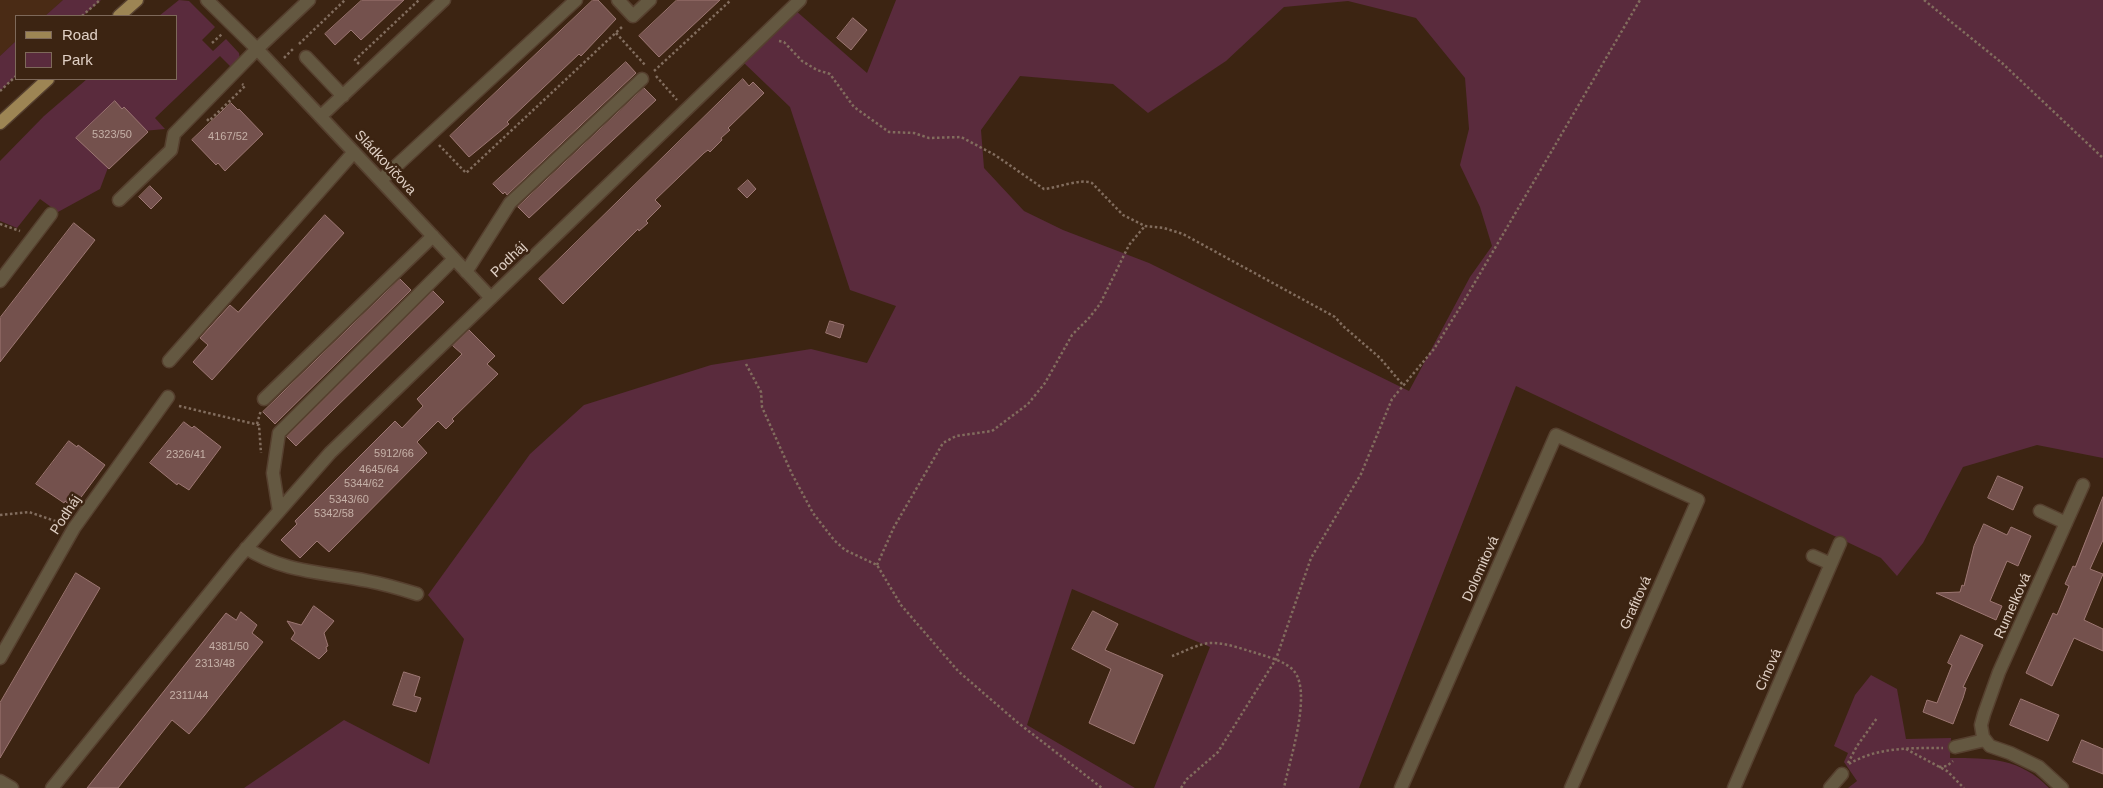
<!DOCTYPE html>
<html>
<head>
<meta charset="utf-8">
<style>
  body { margin:0 }
  #map { position:relative; width:2103px; height:788px; overflow:hidden; background:#3c2412; font-family:Helvetica,sans-serif }
  canvas { display:block }
  .legend { position:absolute; left:15px; top:15px; width:162px; height:65px; box-sizing:border-box; background:#3c2412; border:1px solid #7e695a; margin:0; padding:6px 9px; list-style:none; font-size:15px; color:#e0d0c5 }
  .legend li { display:flex; align-items:center; gap:10px; height:25px }
  .legend b { width:25px; border:1px solid #7e695a }
</style>
</head>
<body>
<div id="map">
<canvas width="2103" height="788"></canvas>
<ul class="legend">
<li><b style="height:6px;background:#9d8554"></b>Road</li>
<li><b style="height:14px;background:#5a2b3d"></b>Park</li>
</ul>
</div>
<script>
const g = document.querySelector('canvas').getContext('2d');
g.lineJoin = 'round';
function paint(path, color) { g.fillStyle = color; g.fill(path, 'evenodd'); }
function strokePath(path, color, width, dash) { g.strokeStyle = color; g.lineWidth = width; g.lineCap = dash ? 'butt' : 'round'; g.setLineDash(dash || []); g.stroke(path); }
function label(font, color, halo, rows, align = 'center') {
  g.font = font + ' Helvetica,sans-serif'; g.lineWidth = 5; g.setLineDash([]); g.textBaseline = 'middle'; g.strokeStyle = halo; g.fillStyle = color; for (const [text, x, y, turn = 0] of rows) {
    g.save(); g.translate(x, y); g.rotate((+turn || 0) * Math.PI / 180); g.textAlign = isNaN(turn) ? turn : align; if (halo) g.strokeText(text, 0, 0); g.fillText(text, 0, 0); g.restore();
  }
}
paint(new Path2D(`
  M 0,0 L 63,0 L 45,16 L 16,16 L 16,41 L 0,56 Z`), '#4a2b15');
paint(new Path2D(`
  M 63,0 L 101,0 L 83,16 L 45,16 Z
  M 179,0 L 189,1 L 215,27 L 202,40 L 213,51 L 226,39 L 239,53 L 240,60 L 234,66 L 230,66 L 220,56 L 155,118 L 165,129 L 143,131 L 109,165 L 100,189 L 58,212 L 40,199 L 17,228 L 0,221 L 0,161 L 44,116 L 87,79 L 176,79 L 176,16 L 159,16 Z
  M 896,0 L 2103,0 L 2103,458 L 2037,445 L 1963,467 L 1923,543 L 1897,576 L 1881,558 L 1516,386 L 1359,788 L 1154,788 L 1210,647 L 1072,589 L 1027,725 L 1135,788 L 244,788 L 344,720 L 429,764 L 464,639 L 428,595 L 530,454 L 584,405 L 711,365 L 811,349 L 867,363 L 896,306 L 850,290 L 790,107 L 744,63 L 795,10 L 867,73 ZM 1348,1 L 1416,18 L 1465,78 L 1469,129 L 1460,165 L 1480,207 L 1492,246 L 1470,277 L 1409,391 L 1149,263 L 1063,230 L 1024,211 L 984,168 L 981,130 L 1020,76 L 1113,84 L 1148,113 L 1226,61 L 1284,7 Z
  M 16,41 L 16,76 L 0,91 L 0,56 Z
  M 1871,675 L 1897,689 L 1906,739 L 1951,738 L 1950,758 C 1990,758 2020,758 2049,788 L 1848,788 L 1857,781 L 1844,762 L 1848,753 L 1834,746 L 1855,695 Z`), '#5a2b3d');
const building = new Path2D(`
  M 362,0 L 404,0 L 361,40 L 351,30 L 335,45 L 325,34 Z
  M 593,0 L 598,0 L 616,19 L 581,56 L 579,54 L 507,122 L 509,124 L 469,157 L 450,136 Z
  M 677,0 L 720,0 L 659,57 L 639,36 Z
  M 853,18 L 867,30 L 851,50 L 837,38 Z
  M 626,62 L 636,73 L 507,195 L 505,192 L 503,194 L 493,184 Z
  M 743,79 L 749,86 L 753,82 L 764,93 L 728,128 L 730,130 L 721,138 L 722,140 L 710,152 L 708,150 L 704,153 L 655,200 L 661,206 L 646,221 L 648,223 L 639,231 L 638,229 L 563,304 L 539,279 Z
  M 644,88 L 656,100 L 529,218 L 518,207 Z
  M 115,101 L 122,109 L 124,107 L 148,132 L 109,169 L 76,138 Z
  M 231,103 L 238,110 L 239,109 L 263,134 L 225,171 L 218,163 L 216,165 L 192,140 Z
  M 748,180 L 756,189 L 747,198 L 738,189 Z
  M 150,186 L 162,198 L 151,209 L 139,197 Z
  M 325,215 L 344,233 L 212,380 L 193,362 L 208,345 L 200,338 L 230,305 L 238,312 Z
  M 74,223 L 95,240 L 0,362 L 0,318 Z
  M 400,279 L 411,290 L 275,424 L 263,412 Z
  M 433,291 L 444,302 L 296,446 L 287,437 Z
  M 830,321 L 844,325 L 840,338 L 826,333 Z
  M 469,330 L 495,356 L 487,364 L 498,374 L 452,419 L 454,421 L 446,429 L 438,421 L 417,442 L 427,453 L 329,552 L 317,541 L 300,558 L 281,540 L 297,524 L 295,521 L 395,421 L 402,428 L 423,406 L 417,399 L 462,354 L 453,346 Z
  M 184,422 L 192,428 L 194,426 L 221,447 L 189,490 L 178,483 L 177,485 L 150,463 Z
  M 69,441 L 77,447 L 78,445 L 105,465 L 73,508 L 65,501 L 64,503 L 36,484 Z
  M 1998,476 L 2023,487 L 2013,510 L 1988,498 Z
  M 2103,497 L 2103,540 L 2090,569 L 2103,574 L 2084,620 L 2103,629 L 2103,651 L 2074,638 L 2052,686 L 2026,673 L 2053,613 L 2057,615 L 2069,586 L 2065,584 L 2073,566 L 2075,567 Z
  M 1984,524 L 2007,535 L 2011,527 L 2031,536 L 2018,566 L 2007,561 L 1990,601 L 2002,606 L 1996,620 L 1936,593 L 1960,592 L 1962,585 L 1964,586 L 1974,546 Z
  M 76,573 L 100,588 L 0,758 L 0,703 Z
  M 314,606 L 334,621 L 324,633 L 328,646 L 326,647 L 327,651 L 319,659 L 291,639 L 295,633 L 287,621 L 301,625 Z
  M 1093,611 L 1118,624 L 1105,650 L 1163,675 L 1134,744 L 1089,723 L 1111,669 L 1072,649 Z
  M 241,612 L 257,625 L 252,633 L 263,642 L 204,716 L 189,734 L 172,720 L 118,788 L 87,788 L 226,613 L 236,620 Z
  M 1961,635 L 1983,645 L 1963,687 L 1966,688 L 1963,698 L 1953,724 L 1923,712 L 1927,700 L 1937,703 L 1952,665 L 1948,663 Z
  M 404,672 L 420,677 L 414,696 L 421,698 L 416,712 L 393,705 Z
  M 2021,699 L 2059,715 L 2048,741 L 2010,725 Z
  M 2082,740 L 2103,749 L 2103,774 L 2073,762 Z`);
paint(building, '#74514d');
strokePath(building, '#9d7773', 1);
const minor = new Path2D(`
  M 207,0 L 257,49 L 491,298
  M 618,0 L 633,16 L 650,0
  M 306,57 L 343,96
  M 321,116 L 444,0
  M 381,180 L 576,0
  M 119,200 L 171,150 L 174,134 L 257,49 L 309,0
  M 466,272 L 510,203 L 642,79
  M 0,281 L 51,214
  M 169,361 L 354,152
  M 264,399 L 433,236
  M 279,511 L 273,473 L 279,433 L 454,259
  M 2040,511 L 2066,523
  M 246,548 C 284,573 325,572 368,581 C 384,584 401,589 417,594
  M 1813,556 L 1831,564
  M 0,658 L 74,528 L 168,397
  M 1955,747 L 1985,740
  M 0,781 L 12,788
  M 52,788 L 238,558 L 330,453 L 800,0
  M 1401,788 L 1556,435 L 1698,500 L 1571,788
  M 1734,788 L 1840,543
  M 1830,788 L 1842,774
  M 2062,788 L 2039,767 L 2010,753 L 1990,746 L 1983,737 L 1981,725 L 1984,714 L 1999,672 L 2083,485`);
const major = new Path2D(`
  M 119,16 L 137,0
  M 0,123 L 48,79`);
strokePath(minor, '#56402f', 15);
strokePath(major, '#56402f', 15);
strokePath(new Path2D(`
  M 1924,0 L 2002,63 L 2103,158
  M 82,16 L 100,0
  M 616,33 L 645,65
  M 779,41 L 784,42 L 802,61 L 817,70 L 830,74 L 854,107 L 889,132 L 914,133 L 929,138 L 961,137 L 995,155 L 1044,189 C 1057,188 1081,178 1092,183 L 1123,215 L 1145,226 L 1164,228 L 1183,234 L 1335,317 L 1343,326 L 1380,358 L 1403,385
  M 212,43 L 222,34
  M 299,44 L 345,0
  M 284,58 L 293,49
  M 359,64 L 355,60 L 419,0
  M 654,71 L 731,0
  M 656,76 L 677,100
  M 0,91 L 16,76
  M 207,119 L 209,121 L 245,86 L 242,84
  M 439,145 L 466,173 L 623,26
  M 0,224 L 20,231
  M 746,364 L 761,392 L 762,407 L 792,474 L 813,513 L 834,540 L 845,550 L 877,565 L 901,605 L 958,671 L 1017,722 L 1102,788
  M 179,406 L 259,425 L 261,453
  M 257,424 L 261,410
  M 0,515 L 29,512 L 61,523
  M 877,565 L 894,527 L 943,443 L 956,436 L 992,431 L 1028,404 L 1045,383 L 1072,335 L 1089,318 L 1100,304 L 1129,245 L 1144,227
  M 1172,656 C 1184,652 1199,643 1212,643 C 1227,643 1242,649 1256,653 C 1268,657 1281,660 1291,668 C 1315,687 1289,761 1284,788
  M 1906,749 L 1947,771 L 1964,788
  M 1848,763 L 1857,746 L 1877,718
  M 1849,764 C 1877,747 1911,748 1943,748
  M 1939,767 L 1947,766 L 1953,761
  M 1181,788 L 1187,779 L 1218,752 L 1276,659 L 1311,558 L 1361,474 L 1392,399 L 1434,349 L 1464,301 L 1640,0`), '#826d5e', 2.5, [2.5, 2.5]);
strokePath(minor, '#645841', 12);
strokePath(major, '#9d8554', 12);
label('11px', '#c5b0a7', null, [
  ["5323/50",112,135],
  ["4167/52",228,137],
  ["5912/66",394,454],
  ["2326/41",186,455],
  ["4645/64",379,470],
  ["5344/62",364,484],
  ["5343/60",349,500],
  ["5342/58",334,514],
  ["4381/50",229,647],
  ["2313/48",215,664],
  ["2311/44",189,696]
]);
label('14px', '#e0d0c5', '#3c2412', [
  ["Sládkovičova",385,163,47],
  ["Podháj",509,260,-44],
  ["Podháj",66,515,-57],
  ["Dolomitová",1481,569,-66],
  ["Grafitová",1636,603,-66],
  ["Rumelková",2013,606,-66],
  ["Cínová",1769,670,-66]
]);
</script>
</body>
</html>
